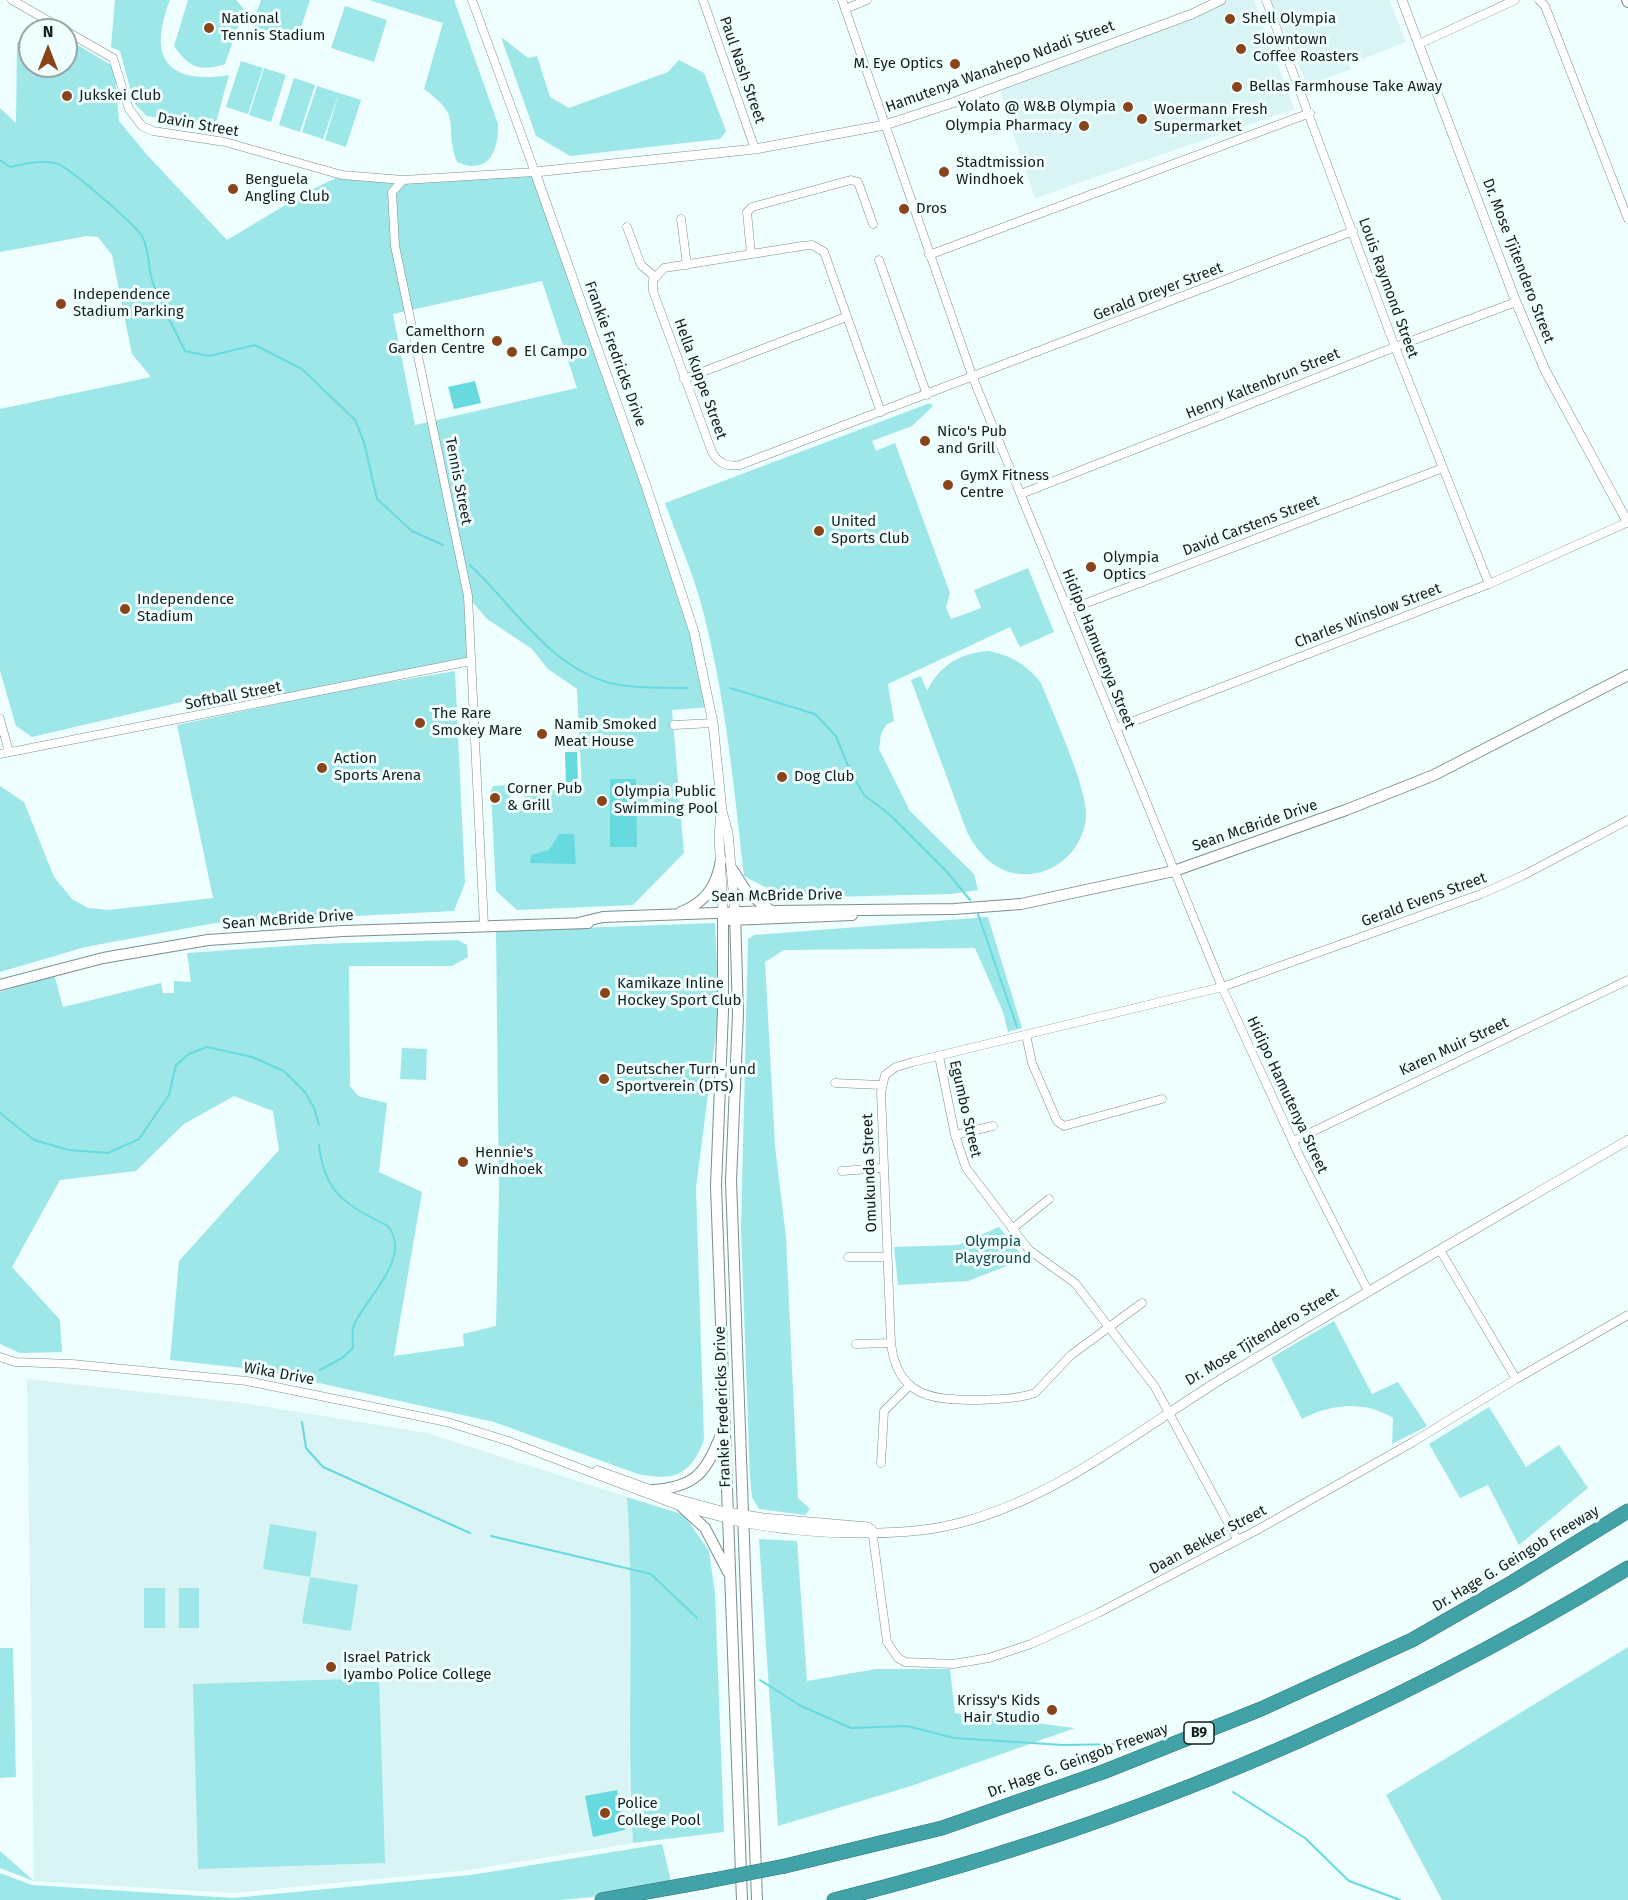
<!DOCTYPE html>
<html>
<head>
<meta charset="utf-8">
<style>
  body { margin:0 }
  #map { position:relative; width:1628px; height:1900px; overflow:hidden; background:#effefe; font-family:"Fira Sans",sans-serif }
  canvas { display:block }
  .north { position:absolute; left:18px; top:18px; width:60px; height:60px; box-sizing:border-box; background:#effefe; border:2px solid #99a4a4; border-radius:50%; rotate:0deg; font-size:16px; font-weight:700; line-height:24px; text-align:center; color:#171d1d }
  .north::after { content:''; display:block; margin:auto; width:21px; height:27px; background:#89441a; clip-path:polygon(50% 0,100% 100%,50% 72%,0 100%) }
</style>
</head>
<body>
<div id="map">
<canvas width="1628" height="1900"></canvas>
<div class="north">N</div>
</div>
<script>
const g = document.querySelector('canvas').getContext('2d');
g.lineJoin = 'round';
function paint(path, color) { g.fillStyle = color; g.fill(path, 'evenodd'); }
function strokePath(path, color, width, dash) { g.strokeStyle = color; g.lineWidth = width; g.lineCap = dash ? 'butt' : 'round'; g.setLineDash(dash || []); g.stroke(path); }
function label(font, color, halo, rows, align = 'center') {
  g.font = font + ' "Fira Sans",sans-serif'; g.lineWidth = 6; g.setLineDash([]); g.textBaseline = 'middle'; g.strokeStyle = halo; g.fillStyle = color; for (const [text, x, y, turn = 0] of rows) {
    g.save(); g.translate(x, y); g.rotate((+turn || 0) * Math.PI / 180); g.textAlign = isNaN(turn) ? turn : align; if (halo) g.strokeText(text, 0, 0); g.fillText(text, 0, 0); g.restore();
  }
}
paint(new Path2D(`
  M 1228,0 L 1254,0 L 1294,109 L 1035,198 L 1005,109 L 1001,87 L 1203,12 Z
  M 1271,0 L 1389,0 L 1406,42 L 1349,64 L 1351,69 L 1307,85 Z
  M 27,1379 L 243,1403 L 427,1433 L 627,1497 L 631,1553 L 629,1781 L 633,1843 L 469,1870 L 233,1893 L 34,1881 Z`), '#d8f4f5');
paint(new Path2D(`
  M 115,0 L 170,0 C 147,58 167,85 229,75 L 215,126 L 147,116 L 134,103 L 120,51 L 111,47 Z
  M 188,0 L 236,0 L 244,9 L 225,64 C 201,72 189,68 174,46 Z
  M 261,0 L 310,0 L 297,40 L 252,26 Z
  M 369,0 L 454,0 L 498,124 C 499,151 488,176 457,162 C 443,123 465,119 424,89 L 443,23 Z
  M 345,6 L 387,20 L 374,62 L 331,48 Z
  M 501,37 L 528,58 L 537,56 L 550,97 L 569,108 L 668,72 L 679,60 L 704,73 L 726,131 L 720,139 L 570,156 L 536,136 Z
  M 30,38 L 30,66 L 66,66 L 66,38 L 111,65 L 115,72 L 119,121 L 148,156 L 227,240 L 307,192 L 342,175 L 403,180 L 535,172 L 690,619 L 711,707 L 672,710 L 684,853 L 633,905 L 517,910 L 496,891 L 491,791 L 493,786 L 509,785 L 511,810 L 525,809 L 524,791 L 582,789 L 577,689 L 548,669 L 532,649 L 487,619 L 468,597 L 471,661 L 263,704 L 258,684 L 32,737 L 16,726 L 0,671 L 0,409 L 151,377 L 132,354 L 112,255 L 98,237 L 87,236 L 0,252 L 0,108 L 16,123 L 17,42 ZM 542,281 L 577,388 L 415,425 L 393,314 Z
  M 241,61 L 263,68 L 248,114 L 226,107 Z
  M 264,68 L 286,75 L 271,122 L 249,115 Z
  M 294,78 L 315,85 L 300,132 L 279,125 Z
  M 317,86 L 339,93 L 323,139 L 302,132 Z
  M 339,93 L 361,100 L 346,147 L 325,140 Z
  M 930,403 L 933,406 L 912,426 L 872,441 L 876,451 L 895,443 L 950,593 L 946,607 L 951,619 L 981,608 L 974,590 L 1028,568 L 1054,632 L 1020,647 L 1010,627 L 888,684 L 894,721 L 886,725 L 881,734 L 879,749 L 910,811 L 974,874 L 978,890 L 951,894 L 786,898 L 744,876 C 734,788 726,701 704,615 C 695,577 678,540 665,503 Z
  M 989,651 C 1012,656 1026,664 1041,683 C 1052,711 1088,789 1086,816 C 1084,851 1051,881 1013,873 C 991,868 977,851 967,832 L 911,680 L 921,676 L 927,691 C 940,665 960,653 989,651 Z
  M 455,671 L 465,883 L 454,911 L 215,923 L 85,947 L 0,972 L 0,786 L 24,802 L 54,877 L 72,899 L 88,908 L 109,910 L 213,898 L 177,725 L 344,690 Z
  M 988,917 L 1022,1028 L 1008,1032 L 1003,1012 L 975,948 L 784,950 L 765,962 L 775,1146 L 786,1237 L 798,1498 L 810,1509 L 805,1515 L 759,1509 L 752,1497 L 750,1477 L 741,1229 L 748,939 L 754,935 Z
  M 715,923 L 719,1009 L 696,1188 L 704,1440 C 690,1476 674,1481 638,1474 L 494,1422 L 261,1370 L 170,1360 L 179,1261 L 279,1150 L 273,1111 L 234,1096 L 184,1124 L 136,1171 L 60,1180 L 12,1267 L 60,1320 L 62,1352 L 20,1353 L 0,1344 L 0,992 L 54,974 L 63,1007 L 161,983 L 163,993 L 174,993 L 174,981 L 191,982 L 187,953 L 316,944 L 458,940 L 467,945 L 468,957 L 452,966 L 349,966 L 350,1086 L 358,1096 L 387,1103 L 379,1172 L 422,1192 L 394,1356 L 464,1346 L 463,1334 L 496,1326 L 499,1192 L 496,931 Z
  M 402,1048 L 427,1049 L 426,1080 L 400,1079 Z
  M 999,1227 L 1025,1259 L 968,1281 L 898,1285 L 894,1247 L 958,1245 Z
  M 1334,1321 L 1372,1394 L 1398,1382 L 1427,1426 L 1392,1444 L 1393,1418 C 1363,1400 1331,1404 1302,1419 L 1271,1358 Z
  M 1489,1407 L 1526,1467 L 1559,1445 L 1588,1488 L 1519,1545 L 1488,1485 L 1460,1498 L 1429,1444 Z
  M 627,1497 L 684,1515 L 709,1551 L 715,1593 L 724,1832 L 633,1843 C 626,1728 635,1613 627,1497 Z
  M 270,1524 L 317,1532 L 310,1577 L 358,1585 L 351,1631 L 302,1623 L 310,1577 L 263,1569 Z
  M 759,1539 L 797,1541 L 807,1681 L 876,1669 L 950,1669 L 955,1713 L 1075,1728 L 911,1786 L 778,1826 Z
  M 144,1588 L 165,1588 L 165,1628 L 144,1628 Z
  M 179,1588 L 199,1588 L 199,1628 L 179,1628 Z
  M 1628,1647 L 1628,1900 L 1442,1900 L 1386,1795 Z
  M 0,1648 L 13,1648 L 16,1777 L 0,1778 Z
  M 379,1678 L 385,1863 L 198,1869 L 193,1684 Z
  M 662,1844 L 671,1881 L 592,1897 L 560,1900 L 0,1900 L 0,1873 L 32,1885 L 233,1898 L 471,1875 Z
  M 0,1851 L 34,1881 L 0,1868 Z`), '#9de7e9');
paint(new Path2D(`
  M 475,381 L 481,403 L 454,409 L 448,387 Z
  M 565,752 L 577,752 L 578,784 L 566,784 Z
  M 610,779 L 636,779 L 637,847 L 610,847 Z
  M 559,834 L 574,834 L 576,864 L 530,863 L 531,855 L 549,850 Z
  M 617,1790 L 625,1830 L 593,1837 L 585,1796 Z`), '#66dadf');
strokePath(new Path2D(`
  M 0,160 L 10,167 C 24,164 40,160 55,163 C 66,164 135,225 142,236 C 149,248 148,266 152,280 C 160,304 174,328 185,351 L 209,356 L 255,345 L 302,369 L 355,420 L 364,442 L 377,499 L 412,531 L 443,545
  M 470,565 C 514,606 548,666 610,683 C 634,689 663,687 688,688
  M 730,688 L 815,714 L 836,736 L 851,773 L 864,795 L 889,814 L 947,872 L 970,900
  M 978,914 L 1017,1027
  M 0,1113 L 34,1140 L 69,1150 L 108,1153 L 139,1139 L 169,1095 L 176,1065 L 189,1054 L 207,1047 L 252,1057 L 284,1071 L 305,1092 L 314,1108 L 319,1125
  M 319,1145 C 324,1193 346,1205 388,1226 C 413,1258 366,1297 354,1325 C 351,1331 353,1341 353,1348 L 342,1358 L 320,1370
  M 302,1422 L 306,1448 L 323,1467 L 470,1533
  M 491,1536 L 651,1574 L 697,1618
  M 760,1680 L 801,1706 L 851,1728 L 907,1726 L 954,1738 L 1063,1745 L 1125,1744
  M 1233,1792 L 1305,1838 L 1349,1881 L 1400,1900`), '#66dadf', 2);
const minor = new Path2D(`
  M 12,0 L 113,58 L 129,109 L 142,126 L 153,131 L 225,142 L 342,175 L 403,180
  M 472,0 L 535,172 L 403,180 L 392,192 L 395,246 L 468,596 L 484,926
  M 703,0 L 755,149
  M 842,0 L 973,378 L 1116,728 L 1222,987 L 1299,1155 L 1368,1291
  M 1266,0 L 1395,347 L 1489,584
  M 1539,0 L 1545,6 L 1628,219
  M 845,9 L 867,0
  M 1419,44 L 1515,0
  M 681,219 L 687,265
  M 627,227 L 641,265 L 655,277
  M 751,254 L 747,212 L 752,207 L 851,180 L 858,182 L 873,224
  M 929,255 L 1310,113
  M 879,260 L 927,395
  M 684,379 L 846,317
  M 881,412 L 824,252 L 812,245 L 802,246 L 664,268 L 653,280 L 653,291 L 712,452 C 719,464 727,467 740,465 L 1353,231
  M 1021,494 L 1395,347 L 1516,302
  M 1068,610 L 1443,468
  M 0,719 L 9,752
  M 674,725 L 713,723
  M 1116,728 L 1489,584 L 1628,522
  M 0,754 L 471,661
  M 1026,1035 L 1032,1063 L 1057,1121 L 1064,1126 L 1162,1099
  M 939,1056 L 955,1135 L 966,1168 L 1029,1250 L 1075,1283 L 1155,1387 L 1237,1539
  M 835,1083 L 881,1085
  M 955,1135 L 993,1126
  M 1293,1141 L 1628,980
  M 842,1171 L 883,1168
  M 1012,1229 L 1049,1199
  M 1440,1250 L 1516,1379
  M 848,1257 L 887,1257
  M 1142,1303 L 1071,1355 L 1035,1393 L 1028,1395 C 1011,1400 993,1399 976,1400 C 931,1400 897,1396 891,1343 L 881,1092 L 885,1075 L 896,1067 L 913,1062 L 1222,987 L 1481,894 L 1524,875 L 1628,820
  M 856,1344 L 891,1343
  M 0,1357 L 15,1362 L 72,1364 L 247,1381 L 447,1422 L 508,1441 L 682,1507 L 728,1519
  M 881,1463 L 884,1411 L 910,1385
  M 597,1470 L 672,1497 L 727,1512
  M 872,1529 L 887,1642 L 898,1658 L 905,1662 L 953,1664 L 989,1658 L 1031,1644 L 1098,1613 L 1257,1530 L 1413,1442 L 1516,1379 L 1628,1315`);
const tertiary = new Path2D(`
  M 1402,0 L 1516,302 L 1545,370 L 1628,523
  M 721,813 L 719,835 L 723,913
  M 735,912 L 728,833 L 722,811 L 713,723 L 694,632 L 647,489 L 535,172 L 755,149 L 885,125 L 952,103 L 1192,14 L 1221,0
  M 727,1512 L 763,1518 L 868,1527
  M 728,1519 C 793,1534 899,1540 963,1522 C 1059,1496 1139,1430 1223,1378 C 1357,1297 1493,1219 1628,1140`);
const secondary = new Path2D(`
  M 1627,0 L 1628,2
  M 732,869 L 746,891 L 771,911
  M 681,912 C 705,903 717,886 721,860
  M 735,912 L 738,1014 L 731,1181 L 757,1900
  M 723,913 L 723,1011 L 716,1186 L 742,1900
  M 730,920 L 852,915
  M 582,922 L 603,917 L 771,911 L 954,909 L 1021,904 L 1174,871 L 1346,810 L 1434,775 L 1628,675
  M 0,985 L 103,958 L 208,940 L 343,931 L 588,923
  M 653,1490 C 696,1487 705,1473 721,1435
  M 682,1507 L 705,1528 L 728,1572`);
const motorway = new Path2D(`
  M 785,1866 L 942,1828 L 1103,1772 L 1261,1709 L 1412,1640 L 1513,1582 L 1628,1511
  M 602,1900 L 708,1881
  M 834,1900 C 1114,1831 1382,1718 1628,1568`);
strokePath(minor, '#7d8e8e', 9);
strokePath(tertiary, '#7d8e8e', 10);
strokePath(secondary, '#7d8e8e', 12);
strokePath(motorway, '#327477', 15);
strokePath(minor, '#fff', 8);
strokePath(tertiary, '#fff', 9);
strokePath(secondary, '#fff', 10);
strokePath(motorway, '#41a3a7', 14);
const motorwayBridge = new Path2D(`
  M 708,1881 L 785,1866`);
strokePath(motorwayBridge, '#327477', 15, []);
strokePath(motorwayBridge, '#41a3a7', 14);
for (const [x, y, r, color] of [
  [1230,19,6,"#89441a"],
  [209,28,6,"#89441a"],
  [1241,49,6,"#89441a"],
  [955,64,6,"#89441a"],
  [1237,87,6,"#89441a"],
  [67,96,6,"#89441a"],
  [1128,107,6,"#89441a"],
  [1142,119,6,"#89441a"],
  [1084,126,6,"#89441a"],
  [944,172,6,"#89441a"],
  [233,189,6,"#89441a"],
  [904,209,6,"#89441a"],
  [61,304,6,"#89441a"],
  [497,341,6,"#89441a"],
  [512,352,6,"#89441a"],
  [925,441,6,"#89441a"],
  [948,485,6,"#89441a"],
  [819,531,6,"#89441a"],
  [1091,567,6,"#89441a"],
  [125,609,6,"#89441a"],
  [420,723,6,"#89441a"],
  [542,734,6,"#89441a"],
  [322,768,6,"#89441a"],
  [782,777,6,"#89441a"],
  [495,798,6,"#89441a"],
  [602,801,6,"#89441a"],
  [605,993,6,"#89441a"],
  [604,1079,6,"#89441a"],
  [463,1162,6,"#89441a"],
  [331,1667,6,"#89441a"],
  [1052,1710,6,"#89441a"],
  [605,1813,6,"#89441a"]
]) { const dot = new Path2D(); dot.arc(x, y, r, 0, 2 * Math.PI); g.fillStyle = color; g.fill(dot); strokePath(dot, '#effefe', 2); }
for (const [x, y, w] of [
  [1199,1733,30]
]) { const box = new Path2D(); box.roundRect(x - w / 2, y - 11, w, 22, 4.5); g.fillStyle = '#effefe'; g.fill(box); strokePath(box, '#171d1d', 1.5); }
label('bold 14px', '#171d1d', null, [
  ["B9",1199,1733]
]);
label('15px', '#171d1d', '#effefe', [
  ["National",221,19],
  ["Tennis Stadium",221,36],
  ["Shell Olympia",1242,19],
  ["Slowntown",1253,40],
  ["Coffee Roasters",1253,57],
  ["M. Eye Optics",943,64,"right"],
  ["Bellas Farmhouse Take Away",1249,87],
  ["Jukskei Club",79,96],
  ["Yolato @ W&B Olympia",1116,107,"right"],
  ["Woermann Fresh",1154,110],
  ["Supermarket",1154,127],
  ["Olympia Pharmacy",1072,126,"right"],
  ["Stadtmission",956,163],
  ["Windhoek",956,180],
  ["Benguela",245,180],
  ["Angling Club",245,197],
  ["Dros",916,209],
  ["Independence",73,295],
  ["Stadium Parking",73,312],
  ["Camelthorn",485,332,"right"],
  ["Garden Centre",485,349,"right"],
  ["El Campo",524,352],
  ["Nico's Pub",937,432],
  ["and Grill",937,449],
  ["GymX Fitness",960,476],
  ["Centre",960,493],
  ["United",831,522],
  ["Sports Club",831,539],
  ["Olympia",1103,558],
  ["Optics",1103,575],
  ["Independence",137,600],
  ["Stadium",137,617],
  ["The Rare",432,714],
  ["Smokey Mare",432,731],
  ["Namib Smoked",554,725],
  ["Meat House",554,742],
  ["Action",334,759],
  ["Sports Arena",334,776],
  ["Dog Club",794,777],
  ["Corner Pub",507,789],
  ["& Grill",507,806],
  ["Olympia Public",614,792],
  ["Swimming Pool",614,809],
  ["Kamikaze Inline",617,984],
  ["Hockey Sport Club",617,1001],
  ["Deutscher Turn- und",616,1070],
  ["Sportverein (DTS)",616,1087],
  ["Hennie's",475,1153],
  ["Windhoek",475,1170],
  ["Israel Patrick",343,1658],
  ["Iyambo Police College",343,1675],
  ["Krissy's Kids",1040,1701,"right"],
  ["Hair Studio",1040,1718,"right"],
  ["Police",617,1804],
  ["College Pool",617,1821]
], 'left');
label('15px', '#171d1d', '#effefe', [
  ["Hamutenya Wanahepo Ndadi Street",1000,67,-20],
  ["Paul Nash Street",742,70,71],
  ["Davin Street",198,125,10],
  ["Dr. Mose Tjitendero Street",1518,261,69],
  ["Louis Raymond Street",1388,288,70],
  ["Gerald Dreyer Street",1158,292,-21],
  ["Frankie Fredricks Drive",615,354,70],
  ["Hella Kuppe Street",700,379,70],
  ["Henry Kaltenbrun Street",1263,384,-22],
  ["Tennis Street",458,481,79],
  ["David Carstens Street",1251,526,-21],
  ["Charles Winslow Street",1368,616,-21],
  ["Hidipo Hamutenya Street",1098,649,68],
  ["Softball Street",233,696,-11],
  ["Sean McBride Drive",1255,826,-19],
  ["Sean McBride Drive",777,896,-1],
  ["Gerald Evens Street",1424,900,-20],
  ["Sean McBride Drive",288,920,-4],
  ["Karen Muir Street",1454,1047,-25],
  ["Hidipo Hamutenya Street",1287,1095,65],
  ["Egumbo Street",965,1109,77],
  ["Omukunda Street",870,1173,-92],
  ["Dr. Mose Tjitendero Street",1262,1337,-31],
  ["Wika Drive",279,1374,10],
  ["Frankie Fredericks Drive",723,1407,-92],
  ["Daan Bekker Street",1208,1540,-28],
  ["Dr. Hage G. Geingob Freeway",1516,1559,-31],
  ["Dr. Hage G. Geingob Freeway",1078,1761,-20]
]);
label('15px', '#154a4c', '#effefe', [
  ["Olympia",993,1242],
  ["Playground",993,1259]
]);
</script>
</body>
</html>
